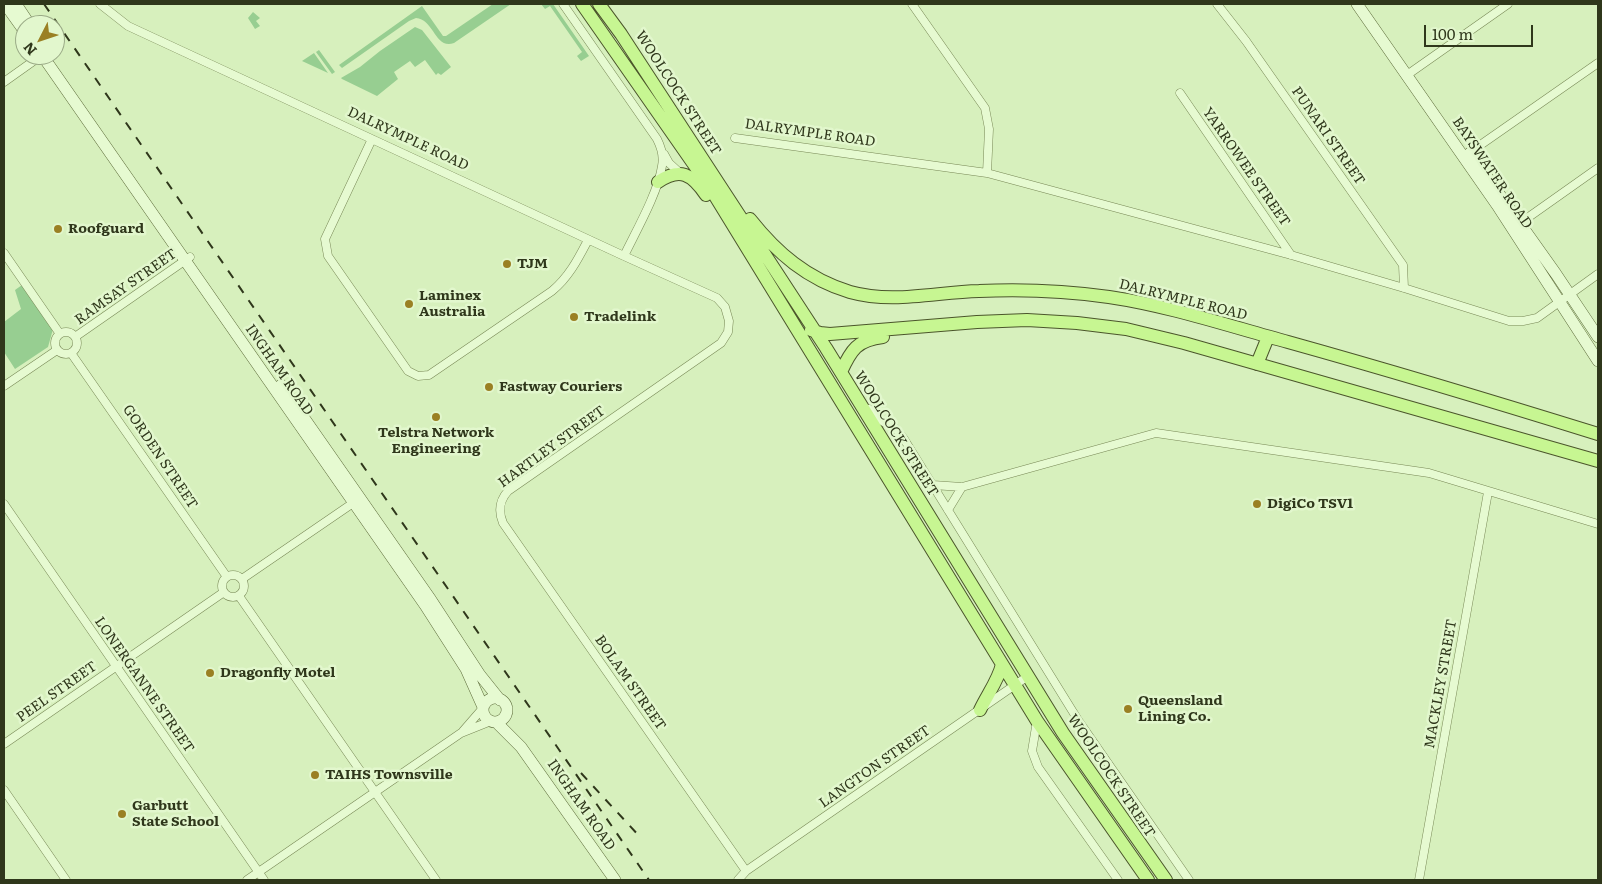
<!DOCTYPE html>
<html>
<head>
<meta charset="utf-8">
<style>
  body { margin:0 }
  #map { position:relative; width:1602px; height:884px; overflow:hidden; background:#d7f0bd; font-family:Literata,serif }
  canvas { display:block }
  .frame { position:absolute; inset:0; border:5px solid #2f371b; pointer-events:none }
  .north { position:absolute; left:15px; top:15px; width:50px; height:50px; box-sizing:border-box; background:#e2f7cd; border:1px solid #9aaa86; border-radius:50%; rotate:229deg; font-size:14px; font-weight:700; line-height:20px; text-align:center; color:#2f371b }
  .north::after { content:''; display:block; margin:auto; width:18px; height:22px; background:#9a8023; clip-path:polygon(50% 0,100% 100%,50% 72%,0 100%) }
  .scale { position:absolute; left:1424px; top:25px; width:109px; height:22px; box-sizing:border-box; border:2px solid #2f371b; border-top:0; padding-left:6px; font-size:15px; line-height:18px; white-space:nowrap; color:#2f371b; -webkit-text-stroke:4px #e2f7cd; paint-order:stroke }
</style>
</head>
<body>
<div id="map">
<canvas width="1602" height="884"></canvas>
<div class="frame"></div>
<div class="north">N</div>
<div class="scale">100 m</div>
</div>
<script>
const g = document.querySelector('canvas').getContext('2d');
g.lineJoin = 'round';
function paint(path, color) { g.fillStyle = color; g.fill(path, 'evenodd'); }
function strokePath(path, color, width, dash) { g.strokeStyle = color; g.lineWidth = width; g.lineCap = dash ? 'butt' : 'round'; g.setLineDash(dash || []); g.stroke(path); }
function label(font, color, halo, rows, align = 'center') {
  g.font = font + ' Literata,serif'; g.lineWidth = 5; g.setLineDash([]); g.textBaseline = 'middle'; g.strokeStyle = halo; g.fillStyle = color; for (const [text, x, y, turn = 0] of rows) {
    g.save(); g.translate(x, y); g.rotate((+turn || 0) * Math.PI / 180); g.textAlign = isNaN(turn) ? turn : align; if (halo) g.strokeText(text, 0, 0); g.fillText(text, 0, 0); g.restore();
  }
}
paint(new Path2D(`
  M 493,4 L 511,4 L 454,43 C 435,50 434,19 416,18 L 409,21 L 342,68 L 339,65 L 422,6 L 443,36 L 446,36 Z
  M 541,4 L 553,4 L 589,56 L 581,61 L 577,56 L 582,52 L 550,6 L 545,9 Z
  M 253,12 L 260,18 L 256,21 L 260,26 L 255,29 L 248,18 Z
  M 415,27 L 422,30 L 451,67 L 441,75 L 438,73 L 436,75 L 425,60 L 415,67 L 410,61 L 394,72 L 398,79 L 377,96 L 342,79 L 341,78 L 360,67 L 380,51 Z
  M 319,50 L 335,72 L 332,74 L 316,52 Z
  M 314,53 L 328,73 L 302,61 Z
  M 22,285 L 53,329 L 48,347 L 15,369 L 4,352 L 4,322 L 21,309 L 15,290 Z`), '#97ce91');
const street = new Path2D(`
  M 100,4 L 128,26 L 624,256 L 717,298 L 725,307 L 729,321 L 728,332 L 721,343 L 508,491 C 499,501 498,511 503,523 L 746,871
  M 563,4 L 657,139 C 661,147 664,157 662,166 C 658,193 636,231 624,256
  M 912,4 L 985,108 L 989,129 L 987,173
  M 1217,4 L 1246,41 L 1403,265 L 1404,288
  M 1407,75 L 1508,4
  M 4,82 L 42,55
  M 1180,93 L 1291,255
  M 735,138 L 987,173 L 1291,255 L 1404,288 L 1509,321 L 1523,321 L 1537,318 L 1598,274
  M 372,139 L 325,239 L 328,256 L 408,371 L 418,376 L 429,375 L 552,291 C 569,277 578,259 588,240
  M 664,154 L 669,163 L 680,173
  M 1466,155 L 1598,63
  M 1516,226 L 1598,168
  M 4,253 L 60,334
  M55 343a11 11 0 1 1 22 0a11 11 0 1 1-22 0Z
  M 75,337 L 190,257
  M 71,353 L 227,577
  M 4,386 L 57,350
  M 869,409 L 880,420 L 896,429 L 904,439 L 1078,720 L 1189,880
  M 933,485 L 962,487 L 1156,433 L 1429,473 L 1598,524
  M 4,504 L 264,880
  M 948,510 L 962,487
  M222 586a11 11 0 1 1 22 0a11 11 0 1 1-22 0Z
  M 242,579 L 356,501
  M 239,596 L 436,880
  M 1037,721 L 1032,751 L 1038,767 L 1118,880
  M 463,731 L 483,708
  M 4,744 L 224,592
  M 4,790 L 66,880
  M 247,880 L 461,733 L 491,721
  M 738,880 L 746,871 L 1028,676
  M 1419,880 L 1488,492`);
const secondary = new Path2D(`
  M 5,4 L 25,32
  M 16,4 L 30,25
  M 1357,4 L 1497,205 L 1598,361
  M 42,55 L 425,605 L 466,669 L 483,707
  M 1470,153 L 1556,274 L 1598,337
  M 281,385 L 431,600 L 480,675 L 500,700
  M483 710a12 12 0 1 1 24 0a12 12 0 1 1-24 0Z
  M 496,722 L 521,747 L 615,880`);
const primary = new Path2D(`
  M 582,4 L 709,186 L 1037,721 L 1148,880
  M 599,4 L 621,34 L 826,348 L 1063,733 L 1166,880
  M 658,182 C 680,167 692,174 706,195
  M 750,219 C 777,253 807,279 850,292 C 893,304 936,292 979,291 C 1023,289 1067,291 1109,297 C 1170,306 1229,326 1288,342 C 1392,371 1495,402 1598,434
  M 811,330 L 820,333 L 830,334 L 977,322 L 1027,320 L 1077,323 L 1126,329 L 1184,343 L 1598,461
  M 1257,364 L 1268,337
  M 841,372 C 851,350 857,340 883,337
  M 980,710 C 987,695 999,679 1002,664`);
strokePath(street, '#788856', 9);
strokePath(secondary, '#5c6a39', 12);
strokePath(primary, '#4b552b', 14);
strokePath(street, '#e6fad1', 8);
strokePath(secondary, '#e6fad1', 11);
strokePath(primary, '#c7f692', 12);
strokePath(new Path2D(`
  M 44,4 L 649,880
  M 581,773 L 641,838`), '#2f371b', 2, [9, 9]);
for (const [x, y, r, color] of [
  [58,229,5,"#9a8023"],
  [507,264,5,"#9a8023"],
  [409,304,5,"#9a8023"],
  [574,317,5,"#9a8023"],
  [489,387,5,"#9a8023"],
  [436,417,5,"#9a8023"],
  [1257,504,5,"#9a8023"],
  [210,673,5,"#9a8023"],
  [1128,709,5,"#9a8023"],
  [315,775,5,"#9a8023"],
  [122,814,5,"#9a8023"]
]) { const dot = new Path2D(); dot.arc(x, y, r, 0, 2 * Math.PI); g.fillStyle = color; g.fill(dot); strokePath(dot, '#e2f7cd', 2); }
label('14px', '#2f371b', '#e2f7cd', [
  ["WOOLCOCK STREET",678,93,57],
  ["DALRYMPLE ROAD",810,133,8],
  ["PUNARI STREET",1328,136,55],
  ["DALRYMPLE ROAD",408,139,25],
  ["YARROWEE STREET",1246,167,55],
  ["BAYSWATER ROAD",1492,173,56],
  ["RAMSAY STREET",126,287,-35],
  ["DALRYMPLE ROAD",1183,300,14],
  ["INGHAM ROAD",279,370,55],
  ["WOOLCOCK STREET",896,434,58],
  ["HARTLEY STREET",552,447,-36],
  ["GORDEN STREET",160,457,56],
  ["BOLAM STREET",630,683,55],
  ["MACKLEY STREET",1441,684,-80],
  ["LONERGANNE STREET",144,685,55],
  ["PEEL STREET",57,692,-35],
  ["LANGTON STREET",875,767,-35],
  ["WOOLCOCK STREET",1111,776,56],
  ["INGHAM ROAD",581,805,55]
]);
label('bold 14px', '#2f371b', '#e2f7cd', [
  ["Roofguard",68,229],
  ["TJM",517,264],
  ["Laminex",419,296],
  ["Australia",419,312],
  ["Tradelink",584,317],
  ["Fastway Couriers",499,387],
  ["Telstra Network",436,433,"center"],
  ["Engineering",436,449,"center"],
  ["DigiCo TSV1",1267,504],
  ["Dragonfly Motel",220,673],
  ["Queensland",1138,701],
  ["Lining Co.",1138,717],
  ["TAIHS Townsville",325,775],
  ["Garbutt",132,806],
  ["State School",132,822]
], 'left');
</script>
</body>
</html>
